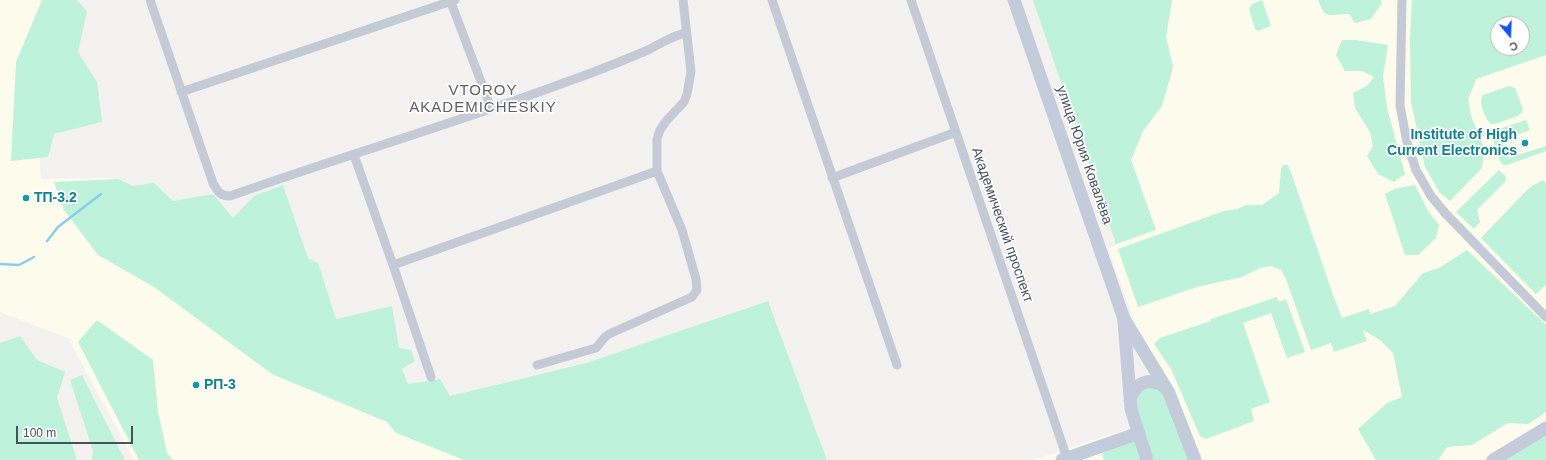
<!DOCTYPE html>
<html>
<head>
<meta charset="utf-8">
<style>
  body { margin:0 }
  #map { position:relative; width:1546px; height:460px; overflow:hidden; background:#f4f2f1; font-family:Helvetica,sans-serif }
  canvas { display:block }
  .north { position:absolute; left:1490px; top:16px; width:40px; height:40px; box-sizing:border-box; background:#fff; border:1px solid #b6b9bf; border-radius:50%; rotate:161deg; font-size:11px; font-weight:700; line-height:16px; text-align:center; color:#485160 }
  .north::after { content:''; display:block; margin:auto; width:14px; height:18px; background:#1252ed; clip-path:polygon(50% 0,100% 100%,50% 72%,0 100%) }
  .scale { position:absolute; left:16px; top:426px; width:117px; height:18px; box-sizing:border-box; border:2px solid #485160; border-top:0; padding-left:5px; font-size:12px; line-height:14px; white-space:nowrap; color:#485160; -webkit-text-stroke:3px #fff; paint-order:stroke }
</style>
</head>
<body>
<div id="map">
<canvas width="1546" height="460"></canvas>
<div class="north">С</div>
<div class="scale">100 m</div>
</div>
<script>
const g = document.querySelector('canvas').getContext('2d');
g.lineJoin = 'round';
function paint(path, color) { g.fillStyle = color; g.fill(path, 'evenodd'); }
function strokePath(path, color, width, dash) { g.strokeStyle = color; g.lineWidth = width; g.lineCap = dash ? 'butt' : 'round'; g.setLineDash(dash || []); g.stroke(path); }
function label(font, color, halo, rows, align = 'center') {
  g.font = font + ' Helvetica,sans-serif'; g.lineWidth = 3.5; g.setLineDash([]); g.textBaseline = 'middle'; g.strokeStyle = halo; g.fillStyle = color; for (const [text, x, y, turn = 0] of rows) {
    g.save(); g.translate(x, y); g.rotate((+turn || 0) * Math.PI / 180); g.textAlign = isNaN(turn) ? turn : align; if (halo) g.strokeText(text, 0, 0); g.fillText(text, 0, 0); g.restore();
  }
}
paint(new Path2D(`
  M 0,0 L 68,0 L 35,91 L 41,179 L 111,178 L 400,408 L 586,363 L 768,301 L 827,460 L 134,460 L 68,338 L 0,312 Z
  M 1172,0 L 1546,0 L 1546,421 L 1482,460 L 1203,460 L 1189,430 L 1136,326 L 1108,248 L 1156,229 L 1131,160 L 1143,131 L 1162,106 L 1173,67 L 1166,37 ZM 1498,24 L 1522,24 L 1522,48 L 1498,48 Z
  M 1127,429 L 1138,460 L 1033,460 Z`), '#fdfbec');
paint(new Path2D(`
  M 42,0 L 77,0 L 87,11 L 78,52 L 97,82 L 102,122 L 54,134 L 48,157 L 11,161 L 16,62 Z
  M 1033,0 L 1172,0 L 1166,37 L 1173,67 L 1162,106 L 1143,131 L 1131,160 L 1156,230 L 1116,244 Z
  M 1262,0 L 1271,26 L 1258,31 L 1255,29 L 1249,9 L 1252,4 Z
  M 1318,0 L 1381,0 L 1382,3 L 1371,19 L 1355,23 L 1349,14 L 1330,15 L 1324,13 Z
  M 1412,0 L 1546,0 L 1546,55 L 1476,79 L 1468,100 L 1471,116 L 1484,148 L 1482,168 L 1450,201 L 1440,193 L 1425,167 L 1411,102 L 1410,40 ZM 1498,24 L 1522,24 L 1522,48 L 1498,48 Z
  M 1342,40 L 1356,40 L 1388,45 L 1383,76 L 1387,108 L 1405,174 L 1394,182 L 1378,174 L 1367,156 L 1373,146 L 1370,132 L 1355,108 L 1353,93 L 1368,85 L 1374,77 L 1362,71 L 1345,71 L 1336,55 Z
  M 1509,86 L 1515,88 L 1523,109 L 1522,112 L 1518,116 L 1495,124 L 1491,124 C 1485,119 1478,101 1483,95 Z
  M 1526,120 L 1530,130 L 1502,140 L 1508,158 L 1546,146 L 1546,151 L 1507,165 L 1503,165 L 1500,161 L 1492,137 L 1492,133 L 1496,130 Z
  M 1283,165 L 1288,165 L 1292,175 L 1333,295 L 1342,318 L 1369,309 L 1370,314 L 1395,306 L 1423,273 L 1439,268 L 1467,250 L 1546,325 L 1546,412 L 1528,424 L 1508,423 L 1472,445 L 1447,447 L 1438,460 L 1376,460 L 1358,429 L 1387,403 L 1402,397 L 1393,353 L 1380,340 L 1363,330 L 1367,341 L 1334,352 L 1331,343 L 1311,350 L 1286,279 L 1281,270 L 1271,266 L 1260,268 L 1242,277 L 1197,287 L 1138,307 L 1118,249 L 1224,211 L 1237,209 L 1246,205 L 1262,205 L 1279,193 L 1281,169 Z
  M 1499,170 L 1506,177 L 1505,182 L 1477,210 L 1480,222 L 1474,229 L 1456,212 Z
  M 118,179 L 133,186 L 154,183 L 173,201 L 213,194 L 233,218 L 254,196 L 283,185 L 308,258 L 318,263 L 336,319 L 392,306 L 399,348 L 411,350 L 415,361 L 402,369 L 408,384 L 440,379 L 450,396 L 586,363 L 768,301 L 827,460 L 464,460 L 396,433 L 387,422 L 272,374 L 154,287 L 98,255 L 64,210 L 54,182 Z
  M 1543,180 L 1546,183 L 1546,285 L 1536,294 L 1481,238 L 1530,187 Z
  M 1415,185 L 1428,211 L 1439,225 L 1436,238 L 1418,255 L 1405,255 L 1385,194 L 1394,189 Z
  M 1277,297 L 1279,302 L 1286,299 L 1305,352 L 1287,358 L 1271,313 L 1243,323 L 1270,402 L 1251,409 L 1254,421 L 1206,439 L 1200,436 L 1171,369 L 1154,344 L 1160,338 L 1211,321 L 1211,319 Z
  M 97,320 L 153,360 L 158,412 L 167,453 L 173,460 L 139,460 L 78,342 Z
  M 20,336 L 37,360 L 65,372 L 57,398 L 77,460 L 0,460 L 0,343 Z
  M 82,375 L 125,460 L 92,460 L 93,451 L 70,380 Z
  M 1151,388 L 1156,388 L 1164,394 L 1189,460 L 1152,460 L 1136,402 C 1138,393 1141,390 1151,388 Z
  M 1546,435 L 1546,460 L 1505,460 Z
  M 1133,440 L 1135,442 L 1141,460 L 1104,460 L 1102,453 Z`), '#bff2da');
strokePath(new Path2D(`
  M 47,241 L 58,227 L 101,194
  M 0,264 L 19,265 L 34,257`), '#8bccf0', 2.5);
strokePath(new Path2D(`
  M 150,0 L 213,183 C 218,192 220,196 230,196 C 342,156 457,123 569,81 C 595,72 622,61 648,50 C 660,44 673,35 686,33
  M 450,0 L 491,108
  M 772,0 L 897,365
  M 911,0 L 1067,458
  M 1402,0 L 1400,106 L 1407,142 L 1416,170 L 1431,196 L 1446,214 L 1546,317
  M 181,92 L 455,0
  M 354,155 L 393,265 L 431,377
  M 832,178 L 956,132
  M 393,265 L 657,171
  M 537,365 L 596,348 L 605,337 L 609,334 L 692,297 L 697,290 L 696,279 L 682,230 L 657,171 L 657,139 L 660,130 L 666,121 L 684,102 L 687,94 L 691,72 L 683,0`), '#c5cbd6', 9);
strokePath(new Path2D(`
  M 1014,0 L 1124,319 L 1169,393 L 1195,460
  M 1124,321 L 1131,409 L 1147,460
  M 1130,400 C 1134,382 1152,376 1166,388
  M 1062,460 L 1139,433
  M 1493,460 L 1546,428`), '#c4cbda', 13);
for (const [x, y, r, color] of [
  [1525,143,4,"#0f9aa8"],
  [26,198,4,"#0f9aa8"],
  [196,385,4,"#0f9aa8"]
]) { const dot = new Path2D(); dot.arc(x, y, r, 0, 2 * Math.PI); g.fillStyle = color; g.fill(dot); strokePath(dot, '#fff', 1.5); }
label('bold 14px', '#0d838f', '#fff', [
  ["Institute of High",1517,135,"right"],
  ["Current Electronics",1517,151,"right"],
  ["ТП-3.2",34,198],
  ["РП-3",204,385]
], 'left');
label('14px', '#485160', '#fff', [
  ["улица Юрия Ковалёва",1084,155,71],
  ["Академический проспект",1002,225,71]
]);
g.letterSpacing = '1px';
label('15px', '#5d6067', '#fff', [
  ["VTOROY",483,91],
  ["AKADEMICHESKIY",483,108]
]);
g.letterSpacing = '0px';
</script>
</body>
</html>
